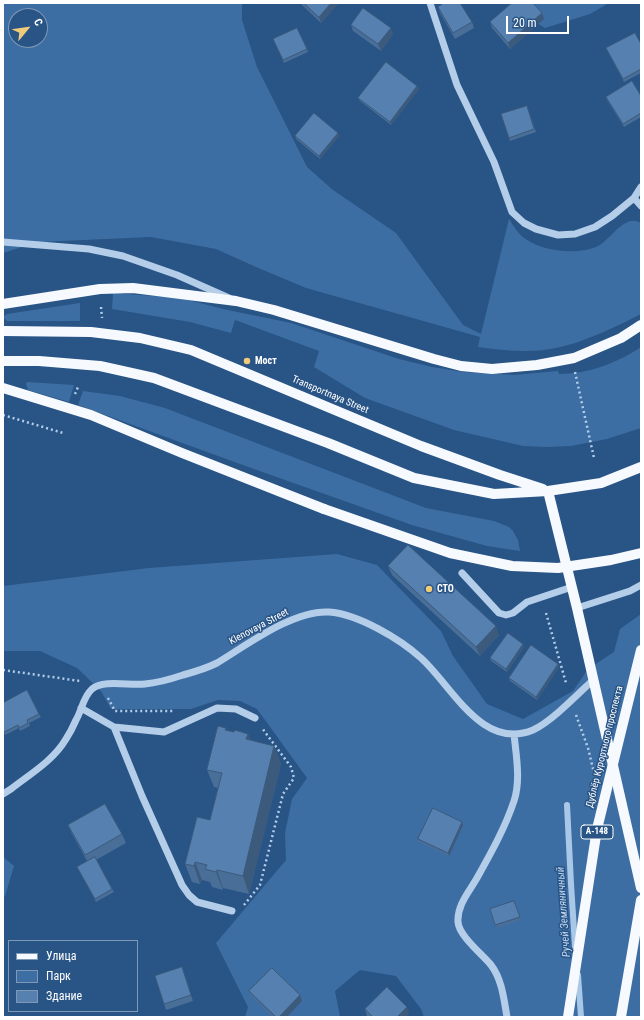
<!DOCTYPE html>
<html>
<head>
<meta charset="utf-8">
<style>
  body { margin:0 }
  #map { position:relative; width:644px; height:1020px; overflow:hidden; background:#285486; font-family:"Roboto Condensed",sans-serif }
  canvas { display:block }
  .frame { position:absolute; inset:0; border:4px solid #fff; pointer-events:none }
  .legend { position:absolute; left:8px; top:940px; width:130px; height:72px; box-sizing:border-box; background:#285486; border:1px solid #7e98b6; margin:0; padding:5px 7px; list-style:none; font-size:12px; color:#fff }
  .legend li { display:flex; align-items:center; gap:8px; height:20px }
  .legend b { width:20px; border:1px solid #7e98b6 }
  .north { position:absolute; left:8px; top:8px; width:40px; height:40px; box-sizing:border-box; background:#285486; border:1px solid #7e98b6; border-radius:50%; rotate:61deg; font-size:11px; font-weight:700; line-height:16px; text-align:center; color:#fff }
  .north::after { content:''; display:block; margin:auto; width:14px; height:18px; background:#efcb7a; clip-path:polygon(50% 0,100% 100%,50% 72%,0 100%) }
  .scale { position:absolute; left:506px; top:16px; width:63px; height:18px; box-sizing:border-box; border:2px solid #fff; border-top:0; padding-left:5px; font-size:12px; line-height:14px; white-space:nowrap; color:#fff; -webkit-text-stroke:3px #285486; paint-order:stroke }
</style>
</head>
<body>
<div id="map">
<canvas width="644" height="1020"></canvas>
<div class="frame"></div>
<ul class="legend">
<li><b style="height:5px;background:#f6f9fe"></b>Улица</li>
<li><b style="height:11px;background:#3d6ea3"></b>Парк</li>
<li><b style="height:11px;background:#5580b0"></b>Здание</li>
</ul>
<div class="north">С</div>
<div class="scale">20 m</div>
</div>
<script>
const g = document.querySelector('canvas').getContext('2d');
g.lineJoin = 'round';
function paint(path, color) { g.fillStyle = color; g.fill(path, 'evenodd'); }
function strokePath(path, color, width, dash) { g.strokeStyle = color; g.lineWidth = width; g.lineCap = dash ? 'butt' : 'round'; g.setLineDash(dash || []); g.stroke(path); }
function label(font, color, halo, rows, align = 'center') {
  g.font = font + ' "Roboto Condensed",sans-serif'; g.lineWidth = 3; g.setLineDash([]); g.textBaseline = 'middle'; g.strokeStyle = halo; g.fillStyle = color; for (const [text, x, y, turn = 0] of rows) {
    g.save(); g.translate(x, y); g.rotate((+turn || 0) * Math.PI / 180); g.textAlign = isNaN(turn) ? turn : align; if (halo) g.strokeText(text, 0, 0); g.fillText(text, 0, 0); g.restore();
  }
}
paint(new Path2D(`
  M 3,3 L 242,3 L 242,20 L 257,67 L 307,167 L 333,190 L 396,233 L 463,325 L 481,334 L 509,219 C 514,227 519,235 527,240 C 545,252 579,255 598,246 C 611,240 624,213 641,223 L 641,314 C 605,332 566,352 524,351 C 509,351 493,349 478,347 L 480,337 L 306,288 L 256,267 L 216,249 L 151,237 L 38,242 L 3,253 ZM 16,16 L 40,16 L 40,40 L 16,40 Z
  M 510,3 L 609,3 L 590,14 L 545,28 L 511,7 Z
  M 113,293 L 181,298 L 223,309 L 291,323 L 399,359 L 432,367 L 463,372 L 514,375 L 558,371 L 559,374 C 588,374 617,363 641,347 L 641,428 L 607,439 L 571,446 L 547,447 L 523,446 L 454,430 L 365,398 L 314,367 L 319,351 L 235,320 L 231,333 L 190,322 L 112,309 Z
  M 80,303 L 80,321 L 7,321 L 4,318 L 4,316 L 7,314 Z
  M 27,382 L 74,385 L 69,402 L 28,390 L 26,384 Z
  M 83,391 L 120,396 L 165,408 L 426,508 L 494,521 L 509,527 L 513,531 L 518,540 L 520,551 L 487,546 L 412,525 L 240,464 L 78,405 Z
  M 337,554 L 377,565 L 441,631 L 453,656 L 487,704 L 523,719 L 573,691 L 588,669 L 614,652 L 620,629 L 641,614 L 641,1017 L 424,1017 L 421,1009 L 396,976 L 360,970 L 335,991 L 340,1017 L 245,1017 L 248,1007 L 216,943 L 286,860 L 285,833 L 292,799 L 307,778 L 257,709 L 240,701 L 218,700 L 191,709 L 111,709 L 101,691 L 77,668 L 40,651 L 3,651 L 3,586 L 149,568 Z
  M 3,857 L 14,866 L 5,896 L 3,898 Z`), '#3d6ea3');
strokePath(new Path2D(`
  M 567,805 L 571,884 L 575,946
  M 578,975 L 581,1017`), '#a9c8e8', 6);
strokePath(new Path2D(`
  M 101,307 L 102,318
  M 575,372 L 594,458
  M 75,394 L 78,387
  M 3,415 L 63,433
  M 546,613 L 566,683
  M 3,670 L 80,681
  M 108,698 L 115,711 L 174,711
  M 576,715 L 588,748 L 594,773
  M 244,905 L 260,885 L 283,794 L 294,778 L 291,767 L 262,728`), '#b4cde8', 2.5, [2, 3]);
strokePath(new Path2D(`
  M 430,3 L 457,85 L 494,162 L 512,212 L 524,223 L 536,229 L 558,235 L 575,234 L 595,227 L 612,216 L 634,198
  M 641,187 L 634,198 L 641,206
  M 3,242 L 89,249 L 123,256 L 177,275 L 229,298
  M 462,573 L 499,613 L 506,615 L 513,613 L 527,602 L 572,587
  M 577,608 L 630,591 L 641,585
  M 81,708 L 114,727 L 164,732 L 217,708 L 236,709 L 255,718
  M 114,727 L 142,796 L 182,885 L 189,895 L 197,902 L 232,911
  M 3,794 L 11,789 C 30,774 53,761 66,739 C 70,733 73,727 76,720 C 82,710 83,697 92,689 C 104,679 130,686 145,684 C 157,683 171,679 183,675 C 194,672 207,668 217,663 C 247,645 293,610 329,612 C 358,614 400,639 421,658 C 452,686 482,751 533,730 C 551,722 578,694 593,680
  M 507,1017 C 504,1000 502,979 491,965 C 482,954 459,936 458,922 C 457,905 469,892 477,878 C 491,853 505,828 514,801 C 521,780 516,755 514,734`), '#b4cde8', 7);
strokePath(new Path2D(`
  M 3,304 L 100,289 L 133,288 L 236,301 L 274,310 L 434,359 L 461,366 L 492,369 L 537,365 L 574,358 L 621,338 L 641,325
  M 3,331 L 91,332 L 140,338 L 191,350 L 421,446 L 500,475 L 543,489
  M 3,361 L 39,361 L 100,366 L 154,378 L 328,443 L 414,478 L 494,494 L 548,491 L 601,483 L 641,467
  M 3,388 L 91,415 L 182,453 L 324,509
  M 548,491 L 577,608 L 641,888`), '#f6f9fe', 10);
strokePath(new Path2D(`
  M 324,509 L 450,553 L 512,566 L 558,568 L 611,560 L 641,553
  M 568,1017 L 597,829 L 641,650
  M 621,1017 L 641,900`), '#f6f9fe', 10);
paint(new Path2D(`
  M 301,3 L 338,3 L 338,4 L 321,23 L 302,5 Z
  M 438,7 L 472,22 L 474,28 L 455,39 L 440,13 Z
  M 544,19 L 510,49 L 492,28 L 490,22 Z
  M 351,25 L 393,34 L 381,51 L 353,31 Z
  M 273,39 L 307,49 L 308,52 L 284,63 Z
  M 641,44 L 641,73 L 624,82 L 606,48 Z
  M 417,86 L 419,89 L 391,125 L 360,101 L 358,98 Z
  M 641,96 L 641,117 L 624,127 L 607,100 L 606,97 Z
  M 527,106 L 536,132 L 510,141 L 501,114 Z
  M 338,133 L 339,136 L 320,159 L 296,139 L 295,136 Z
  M 388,566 L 499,635 L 480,656 L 392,575 Z
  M 524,647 L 507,672 L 491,661 L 490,658 Z
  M 558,664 L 559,667 L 537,700 L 510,681 L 509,678 Z
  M 3,703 L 39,714 L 41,717 L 29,723 L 30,726 L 20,731 L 19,728 L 5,735 L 3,731 Z
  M 226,728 L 227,731 L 248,734 L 250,740 L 274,746 L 281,764 L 249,894 L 223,888 L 223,890 L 212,887 L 210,882 L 202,880 L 200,884 L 192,882 L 185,864 L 210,820 L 218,788 L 214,787 L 207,770 Z
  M 68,825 L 122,834 L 126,843 L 96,860 L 114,892 L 96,902 L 77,867 L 87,861 L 72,834 Z
  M 463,825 L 449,856 L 419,842 L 418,839 Z
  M 514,901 L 521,920 L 497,928 L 490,909 Z
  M 182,967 L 193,1001 L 166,1010 L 155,976 Z
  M 249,991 L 302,1001 L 287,1017 L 272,1017 L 252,997 Z
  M 365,1009 L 409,1013 L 405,1017 L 369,1017 L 367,1016 Z`), '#496e97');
paint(new Path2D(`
  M 331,3 L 338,3 L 338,4 L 321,23 L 319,17 Z
  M 542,13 L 544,19 L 510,49 L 508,43 Z
  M 391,28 L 393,34 L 381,51 L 378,44 Z
  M 417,86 L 419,89 L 391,125 L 390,122 Z
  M 338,133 L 339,136 L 320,159 L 319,156 Z
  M 496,626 L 499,635 L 480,656 L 476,647 Z
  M 523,644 L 524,647 L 507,672 L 506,669 Z
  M 558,664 L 559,667 L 537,700 L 536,697 Z
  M 248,734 L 254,752 L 246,739 Z
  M 274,746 L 281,764 L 249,894 L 243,876 Z
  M 462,822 L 463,825 L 449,856 L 448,853 Z
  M 195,862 L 202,880 L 200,884 L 194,866 Z
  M 217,870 L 223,888 L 223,890 L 216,872 Z
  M 300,995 L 302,1001 L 287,1017 L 279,1017 Z
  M 407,1007 L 409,1013 L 405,1017 L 397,1017 Z`), '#3c5a7b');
const building = new Path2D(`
  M 304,3 L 331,3 L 319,17 Z
  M 444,3 L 460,3 L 472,22 L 453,33 L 438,7 Z
  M 512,3 L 533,3 L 542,13 L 508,43 L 490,22 Z
  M 363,8 L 391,28 L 378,44 L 351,25 Z
  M 297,28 L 307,49 L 283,60 L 273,39 Z
  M 635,33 L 641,44 L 641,69 L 623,79 L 606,48 Z
  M 386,62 L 417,86 L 390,122 L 358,98 Z
  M 632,81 L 641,96 L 641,113 L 623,124 L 606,97 Z
  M 527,106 L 534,129 L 509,138 L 501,114 Z
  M 314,113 L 338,133 L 319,156 L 295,136 Z
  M 408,545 L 496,626 L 476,647 L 388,566 Z
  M 508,633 L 523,644 L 506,669 L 490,658 Z
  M 531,645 L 558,664 L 536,697 L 509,678 Z
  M 27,690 L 39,714 L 27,720 L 28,723 L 19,728 L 18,725 L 4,732 L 3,730 L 3,703 Z
  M 218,726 L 226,728 L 225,730 L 234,732 L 235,730 L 248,734 L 246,739 L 274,746 L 243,876 L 217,870 L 216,872 L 205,869 L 207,865 L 195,862 L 194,866 L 185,864 L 197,817 L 210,820 L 222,773 L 207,770 Z
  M 105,804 L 122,834 L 85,855 L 68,825 Z
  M 433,808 L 462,822 L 448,853 L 418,839 Z
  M 95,857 L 112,889 L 95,899 L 77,867 Z
  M 514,901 L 520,917 L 495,925 L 490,909 Z
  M 182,967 L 191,995 L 164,1004 L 155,976 Z
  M 272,968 L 300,995 L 279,1017 L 276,1017 L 249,991 Z
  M 387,987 L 407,1007 L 397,1017 L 373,1017 L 365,1009 Z`);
paint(building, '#5580b0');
strokePath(building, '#3c5a7b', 1);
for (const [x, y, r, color] of [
  [247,361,4,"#efcb7a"],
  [429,589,4,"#efcb7a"]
]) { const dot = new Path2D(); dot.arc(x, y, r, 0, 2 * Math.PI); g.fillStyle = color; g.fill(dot); strokePath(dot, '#285486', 1.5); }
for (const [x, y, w] of [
  [597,832,32]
]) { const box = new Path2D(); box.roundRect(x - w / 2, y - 7, w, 14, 3); g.fillStyle = '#285486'; g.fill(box); strokePath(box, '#fff', 1); }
label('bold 9px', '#fff', null, [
  ["А-148",597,832]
]);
label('bold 10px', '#fff', '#285486', [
  ["Мост",255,361],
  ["СТО",437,589]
], 'left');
label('10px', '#fff', '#285486', [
  ["Transportnaya Street",330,395,23],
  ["Klenovaya Street",259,627,-28],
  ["Дублёр Курортного проспекта",605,747,-76]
]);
label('italic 11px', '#c0d6ef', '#285486', [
  ["Ручей Земляничный",564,912,-94]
]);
</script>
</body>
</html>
